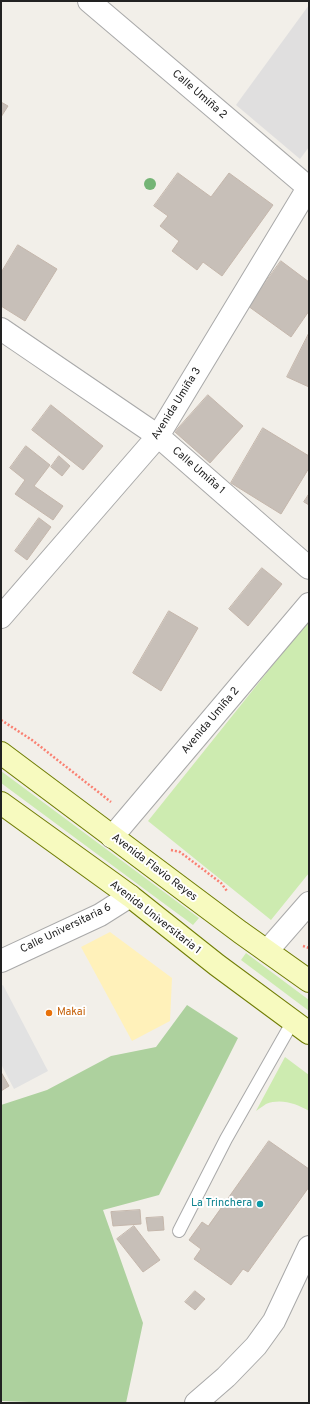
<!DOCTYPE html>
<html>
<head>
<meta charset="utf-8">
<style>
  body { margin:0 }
  #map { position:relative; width:310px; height:1404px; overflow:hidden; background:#f2efe9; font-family:Overpass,sans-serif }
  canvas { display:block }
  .frame { position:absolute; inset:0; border:2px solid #222; pointer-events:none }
</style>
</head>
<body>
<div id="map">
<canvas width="310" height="1404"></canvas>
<div class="frame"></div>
</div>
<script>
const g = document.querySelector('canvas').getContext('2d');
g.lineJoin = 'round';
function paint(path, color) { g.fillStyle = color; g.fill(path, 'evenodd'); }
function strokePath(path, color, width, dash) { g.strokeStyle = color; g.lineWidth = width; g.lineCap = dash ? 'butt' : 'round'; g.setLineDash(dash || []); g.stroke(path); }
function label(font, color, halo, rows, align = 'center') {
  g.font = font + ' Overpass,sans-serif'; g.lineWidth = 4; g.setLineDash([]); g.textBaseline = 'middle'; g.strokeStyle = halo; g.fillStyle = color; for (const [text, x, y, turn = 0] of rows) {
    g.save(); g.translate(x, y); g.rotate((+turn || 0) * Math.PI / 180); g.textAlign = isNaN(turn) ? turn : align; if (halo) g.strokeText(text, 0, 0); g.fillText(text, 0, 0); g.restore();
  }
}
paint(new Path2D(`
  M 309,5 L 309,147 L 300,159 L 236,105 Z`), '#e0dfdf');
paint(new Path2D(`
  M 309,620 L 309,873 L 271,920 L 148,821 Z
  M 1,771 L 199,918 L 193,925 L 1,783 Z
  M 246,953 L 309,1000 L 309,1011 L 241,960 Z
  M 285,1057 L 309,1075 L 309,1111 C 297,1104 281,1098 266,1104 C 263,1106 259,1109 256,1111 Z`), '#cdebb0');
paint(new Path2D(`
  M 187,1005 L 238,1038 L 159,1195 L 103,1210 L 143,1323 L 126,1403 L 56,1403 L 2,1401 L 1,1403 L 1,1105 L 47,1090 L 111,1056 L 156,1047 Z`), '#add19e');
paint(new Path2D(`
  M 110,932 L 172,978 L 170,1021 L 132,1041 L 81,947 Z`), '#fff1ba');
paint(new Path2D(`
  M 3,985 L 48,1071 L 14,1089 L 1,1064 L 1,986 Z`), '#e2e2e2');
const building = new Path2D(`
  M 1,102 L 8,106 L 1,117 Z
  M 178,173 L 211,197 L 229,173 L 273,205 L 222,276 L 203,262 L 197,270 L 172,251 L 179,241 L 160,226 L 168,216 L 154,206 Z
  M 18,245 L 57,269 L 25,321 L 1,306 L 1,273 Z
  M 281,261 L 309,282 L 309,311 L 291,337 L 248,306 Z
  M 309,333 L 309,387 L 287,377 Z
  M 208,395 L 243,426 L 210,463 L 175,432 Z
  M 51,405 L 103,446 L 83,470 L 32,430 Z
  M 263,428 L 309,456 L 309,468 L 281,514 L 231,483 Z
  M 26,446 L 50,465 L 34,486 L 63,506 L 53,520 L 15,494 L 25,480 L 10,468 Z
  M 59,456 L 70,466 L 62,476 L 51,467 Z
  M 309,494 L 309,505 L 304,502 Z
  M 39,518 L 51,527 L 27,560 L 15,551 Z
  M 262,568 L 282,584 L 248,626 L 229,609 Z
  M 169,611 L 198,628 L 161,691 L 133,673 Z
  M 1,1072 L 9,1086 L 1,1091 Z
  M 269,1141 L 309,1169 L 309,1187 L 248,1272 L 243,1269 L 231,1285 L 194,1259 L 201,1249 L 189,1240 L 202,1222 L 208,1226 Z
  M 140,1210 L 141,1224 L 113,1226 L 111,1212 Z
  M 163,1217 L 164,1230 L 148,1231 L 146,1218 Z
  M 134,1226 L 160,1260 L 143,1272 L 117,1239 Z
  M 195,1291 L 205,1299 L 195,1310 L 185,1302 Z`);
paint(building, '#c7bfb8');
strokePath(building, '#c4b6ab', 1);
const lane = new Path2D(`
  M 179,1231 L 226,1139 L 293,1021`);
const street = new Path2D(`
  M 89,1 L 309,188
  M 1,329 L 158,436 L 309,568
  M 1,617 L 158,436 L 308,188
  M 112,837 L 309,604
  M 267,951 L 309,903
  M 1,961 L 100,915 L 130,896
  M 196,1403 L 226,1377 L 256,1346 L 274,1321 L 309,1247`);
const secondary = new Path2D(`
  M 1,753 L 240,932 L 309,981
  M 1,803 L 130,896 L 217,965 L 309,1033`);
strokePath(lane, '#a9a9a9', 14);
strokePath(street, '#a9a9a9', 24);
strokePath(secondary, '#707d05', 24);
strokePath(new Path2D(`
  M 1,720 L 32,740 L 111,802
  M 171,850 L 180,852 L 221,883 L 227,891
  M 303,946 L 309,948`), '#fa8072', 2.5, [2, 2]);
strokePath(lane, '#fff', 12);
strokePath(street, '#fff', 22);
strokePath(secondary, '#f7fabf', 22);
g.fillStyle = '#74b475';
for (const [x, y] of [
  [150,184]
]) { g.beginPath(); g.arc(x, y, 6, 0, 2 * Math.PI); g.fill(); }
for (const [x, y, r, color] of [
  [49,1013,4,"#e8710a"],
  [260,1204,4,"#0f9aa8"]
]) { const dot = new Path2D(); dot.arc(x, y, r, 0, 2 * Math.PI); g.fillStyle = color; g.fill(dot); strokePath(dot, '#fff', 1.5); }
label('11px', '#222', '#fff', [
  ["Calle Umiña 2",199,95,41],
  ["Avenida Umiña 3",177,404,-58],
  ["Calle Umiña 1",198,471,41],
  ["Avenida Umiña 2",211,721,-50],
  ["Avenida Flavio Reyes",154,868,37],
  ["Avenida Universitaria 1",155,918,38],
  ["Calle Universitaria 6",66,929,-26]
]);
label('11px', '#c56008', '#fff', [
  ["Makai",57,1013]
], 'left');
label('11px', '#0d838f', '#fff', [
  ["La Trinchera",252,1204]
], 'right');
</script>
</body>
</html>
